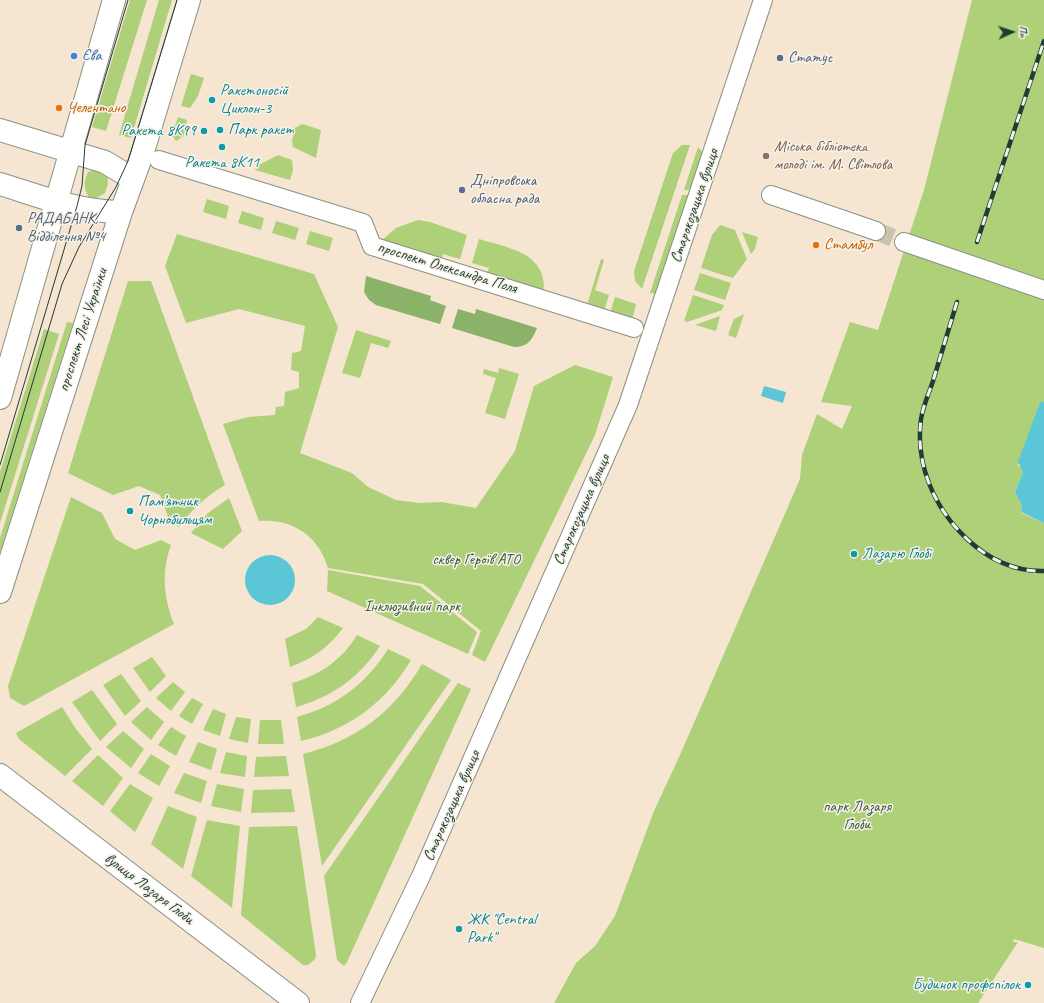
<!DOCTYPE html>
<html>
<head>
<meta charset="utf-8">
<style>
  body { margin:0 }
  #map { position:relative; width:1044px; height:1003px; overflow:hidden; background:#f5e5d1; font-family:Caveat,sans-serif }
  canvas { display:block }
  .north { position:absolute; left:992px; top:12px; width:40px; height:40px; -webkit-text-stroke:3px #f7f3e8; paint-order:stroke; rotate:87deg; font-size:11px; font-weight:700; line-height:16px; text-align:center; color:#1f3d34 }
  .north::after { content:''; display:block; margin:auto; width:14px; height:18px; background:#1f3d34; clip-path:polygon(50% 0,100% 100%,50% 72%,0 100%) }
</style>
</head>
<body>
<div id="map">
<canvas width="1044" height="1003"></canvas>
<div class="north">Пн</div>
</div>
<script>
const g = document.querySelector('canvas').getContext('2d');
g.lineJoin = 'round';
function paint(path, color) { g.fillStyle = color; g.fill(path, 'evenodd'); }
function strokePath(path, color, width, dash) { g.strokeStyle = color; g.lineWidth = width; g.lineCap = dash ? 'butt' : 'round'; g.setLineDash(dash || []); g.stroke(path); }
function label(font, color, halo, rows, align = 'center') {
  g.font = font + ' Caveat,sans-serif'; g.lineWidth = 3; g.setLineDash([]); g.textBaseline = 'middle'; g.strokeStyle = halo; g.fillStyle = color; for (const [text, x, y, turn = 0] of rows) {
    g.save(); g.translate(x, y); g.rotate((+turn || 0) * Math.PI / 180); g.textAlign = isNaN(turn) ? turn : align; if (halo) g.strokeText(text, 0, 0); g.fillText(text, 0, 0); g.restore();
  }
}
paint(new Path2D(`
  M 130,0 L 147,0 L 106,131 L 92,127 Z
  M 159,0 L 172,0 L 131,138 L 119,135 Z
  M 972,0 L 1044,0 L 1044,402 L 1040,402 L 1018,465 L 1023,469 L 1023,472 L 1015,492 L 1022,506 L 1021,513 L 1044,523 L 1044,948 L 1014,939 L 1013,942 L 1018,942 L 978,1003 L 554,1003 L 576,963 L 595,946 L 615,916 L 654,811 L 680,755 L 800,479 L 802,455 L 817,414 L 842,429 L 852,406 L 821,402 L 850,322 L 878,330 L 924,190 Z
  M 191,74 L 204,78 L 198,96 L 190,108 L 181,106 Z
  M 178,117 L 187,120 L 184,136 L 176,141 L 172,135 Z
  M 302,124 L 321,130 L 316,158 L 293,147 L 292,141 L 295,128 Z
  M 682,145 L 690,145 L 642,289 L 635,281 L 634,271 L 673,153 Z
  M 698,147 L 704,154 L 693,189 L 684,190 Z
  M 278,155 L 292,160 L 293,170 L 290,180 L 255,170 L 257,166 Z
  M 93,170 L 99,170 L 107,175 L 108,184 L 105,193 L 97,198 L 89,197 C 83,190 84,180 88,172 Z
  M 682,195 L 691,195 L 658,294 L 650,293 Z
  M 207,199 L 229,206 L 226,219 L 203,212 Z
  M 242,211 L 264,218 L 261,230 L 238,223 Z
  M 418,220 L 430,222 L 467,235 L 460,259 L 443,254 L 442,259 L 382,240 L 396,228 Z
  M 276,221 L 299,228 L 295,240 L 272,233 Z
  M 720,225 L 735,230 L 747,259 L 733,278 L 701,268 L 712,235 Z
  M 310,231 L 333,238 L 329,251 L 306,244 Z
  M 742,232 L 758,237 L 755,249 L 751,254 Z
  M 177,234 L 314,274 L 338,327 L 300,453 L 352,473 L 368,487 L 396,500 L 420,503 L 441,502 L 476,508 L 515,451 L 534,386 L 575,365 L 613,377 L 595,435 L 485,662 L 472,655 L 481,631 L 423,584 L 328,568 C 319,536 292,518 259,521 L 223,424 L 248,417 L 275,415 L 276,407 L 284,406 L 285,392 L 299,388 L 299,372 L 291,370 L 292,353 L 301,351 L 305,326 L 239,309 L 186,323 L 165,266 Z
  M 479,239 C 508,248 546,252 544,291 L 487,273 L 489,268 L 472,263 Z
  M 601,259 L 604,260 L 595,290 L 609,295 L 604,311 L 587,305 Z
  M 700,273 L 731,283 L 725,300 L 694,290 Z
  M 128,281 L 151,281 L 225,485 C 206,496 192,509 179,527 L 170,522 L 160,495 L 139,486 L 113,495 L 68,473 Z
  M 693,295 L 724,305 L 722,310 L 687,322 L 684,321 Z
  M 615,297 L 636,304 L 632,320 L 610,313 Z
  M 744,314 L 736,338 L 728,335 L 734,319 Z
  M 720,316 L 716,331 L 695,325 Z
  M 67,322 L 73,323 L 0,553 L 0,538 Z
  M 44,329 L 59,334 L 0,523 L 0,472 Z
  M 356,330 L 391,341 L 388,348 L 371,343 L 360,378 L 342,373 Z
  M 499,368 L 519,374 L 505,419 L 485,413 L 496,378 L 483,374 L 484,369 L 498,373 Z
  M 71,497 L 102,513 L 115,539 L 135,550 L 161,540 L 171,545 C 161,572 164,599 174,624 L 24,706 L 10,698 L 8,686 Z
  M 229,498 L 242,531 L 223,549 L 191,533 L 208,513 Z
  M 328,570 L 420,586 L 477,632 L 468,654 L 327,591 Z
  M 318,617 L 343,628 C 328,648 312,659 290,667 L 285,639 L 306,629 Z
  M 357,635 L 380,646 C 360,677 332,697 296,707 L 292,683 C 320,675 342,660 357,635 Z
  M 388,649 L 411,660 C 386,702 349,730 301,741 L 297,717 C 337,706 366,684 388,649 Z
  M 152,657 L 166,676 L 150,692 L 133,668 Z
  M 422,664 L 451,680 L 322,866 L 303,754 C 356,741 395,711 422,664 Z
  M 121,674 L 141,701 L 125,716 L 103,685 Z
  M 173,682 L 185,692 L 171,711 L 156,698 Z
  M 458,683 L 471,689 L 347,962 L 344,966 L 337,960 L 324,876 Z
  M 92,690 L 117,724 L 100,741 L 72,702 Z
  M 192,698 L 203,704 L 192,724 L 179,716 Z
  M 62,707 L 76,729 L 92,749 L 65,776 L 19,739 L 16,733 Z
  M 147,707 L 164,722 L 151,740 L 131,722 Z
  M 213,709 L 226,714 L 220,736 L 203,730 Z
  M 236,717 L 251,719 L 248,743 L 229,739 Z
  M 260,720 L 281,720 L 284,744 L 258,744 Z
  M 171,727 L 186,736 L 176,756 L 158,745 Z
  M 123,731 L 144,749 L 131,768 L 106,747 Z
  M 198,742 L 217,749 L 211,770 L 189,762 Z
  M 226,752 L 247,756 L 245,777 L 220,773 Z
  M 151,754 L 170,766 L 159,786 L 138,773 Z
  M 98,755 L 123,778 L 103,806 L 72,781 Z
  M 286,756 L 289,776 L 254,777 L 256,757 Z
  M 184,773 L 207,781 L 201,803 L 174,793 Z
  M 130,784 L 153,798 L 135,832 L 110,811 Z
  M 217,784 L 244,789 L 241,812 L 211,806 Z
  M 291,789 L 295,812 L 251,813 L 253,790 Z
  M 168,806 L 197,817 L 183,869 L 151,844 Z
  M 207,820 L 240,826 L 232,908 L 191,876 Z
  M 297,826 L 316,955 L 315,959 L 308,965 L 303,965 L 241,915 L 249,827 Z`), '#add079');
paint(new Path2D(`
  M 366,276 L 431,296 L 430,300 L 446,306 L 440,324 L 376,305 L 369,300 L 364,292 Z
  M 458,309 L 475,314 L 476,309 L 537,328 C 532,340 528,347 514,347 L 452,328 Z`), '#8ab269');
paint(new Path2D(`
  M 764,386 L 786,392 L 783,403 L 761,396 Z
  M 1040,402 L 1044,402 L 1044,523 L 1021,512 L 1022,506 L 1015,492 L 1023,472 L 1018,462 Z
  M245 580a25 25 0 1 1 50 0a25 25 0 1 1-50 0Z`), '#5bc6d5');
strokePath(new Path2D(`
  M 876,231 L 904,242`), '#cac3b2', 18, [18, 9]);
const minor = new Path2D(`
  M 159,160 L 363,223 L 372,246 L 634,328
  M 771,195 L 876,231
  M 904,242 L 1044,290
  M 360,1003 L 421,876 L 628,405 L 763,0`);
const major = new Path2D(`
  M 0,130 L 105,162 L 133,179
  M 0,184 C 39,196 80,212 121,212
  M 0,398 L 114,0
  M 0,592 L 121,212 L 142,155 L 189,0
  M 0,775 L 298,1003`);
strokePath(minor, '#8a9182', 20);
strokePath(major, '#8a9182', 24);
strokePath(minor, '#fff', 18);
strokePath(major, '#fff', 22);
strokePath(new Path2D(`
  M 0,465 L 77,206 L 82,186 L 85,145 L 128,0
  M 0,492 L 62,284 L 79,247 L 116,187 L 128,161 L 177,0`), '#1f3d34', 1);
const rail = new Path2D(`
  M 977,242 L 1044,41
  M 957,302 C 949,328 941,354 933,381 C 929,393 923,406 921,419 C 915,464 934,508 967,539 C 988,559 1015,572 1044,571`);
strokePath(rail, '#1f3d34', 4.5);
strokePath(rail, '#f7f3e8', 3, [9]);
for (const [x, y, r, color] of [
  [74,56,4,"#3f7fe0"],
  [780,58,4,"#5c6f8a"],
  [212,100,4,"#0f9aa8"],
  [59,108,4,"#e8710a"],
  [220,130,4,"#0f9aa8"],
  [204,131,4,"#0f9aa8"],
  [222,147,4,"#0f9aa8"],
  [766,156,4,"#8d6e63"],
  [462,190,4,"#5c6f8a"],
  [19,228,4,"#5c6f8a"],
  [816,245,4,"#e8710a"],
  [130,511,4,"#0f9aa8"],
  [854,554,4,"#0f9aa8"],
  [459,929,4,"#0f9aa8"],
  [1028,985,4,"#0f9aa8"]
]) { const dot = new Path2D(); dot.arc(x, y, r, 0, 2 * Math.PI); g.fillStyle = color; g.fill(dot); strokePath(dot, '#f7f3e8', 1.5); }
label('16px', '#366cbe', '#f7f3e8', [
  ["Єва",82,56]
], 'left');
label('16px', '#4e5e75', '#f7f3e8', [
  ["Статус",788,58],
  ["Дніпровська",470,181],
  ["обласна рада",470,199],
  ["РАДАБАНК,",27,219],
  ["Відділення №4",27,237]
], 'left');
label('16px', '#0d838f', '#f7f3e8', [
  ["Ракетоносій",220,91],
  ["Циклон-3",220,109],
  ["Парк ракет",228,130],
  ["Ракета 8К99",196,131,"right"],
  ["Ракета 8К11",222,163,"center"],
  ["Пам’ятник",138,502],
  ["Чорнобильцям",138,520],
  ["Лазарю Глобі",862,554],
  ["ЖК \"Central",467,920],
  ["Park\"",467,938],
  ["Будинок профспілок",1020,985,"right"]
], 'left');
label('16px', '#c56008', '#f7f3e8', [
  ["Челентано",67,108],
  ["Стамбул",824,245]
], 'left');
label('16px', '#785e54', '#f7f3e8', [
  ["Міська бібліотека",774,147],
  ["молоді ім. М. Світлова",774,165]
], 'left');
label('16px', '#1f3d34', '#f7f3e8', [
  ["Старокозацька вулиця",695,206,-71],
  ["проспект Олександра Поля",447,268,17],
  ["проспект Лесі Українки",83,330,-72],
  ["Старокозацька вулиця",582,510,-66],
  ["Старокозацька вулиця",452,806,-66],
  ["вулиця Лазаря Глоби",149,889,37]
]);
label('16px', '#3b5a42', '#f7f3e8', [
  ["сквер Героїв АТО",476,560],
  ["Інклюзивний парк",412,607],
  ["парк Лазаря",857,807],
  ["Глоби",857,825]
]);
</script>
</body>
</html>
